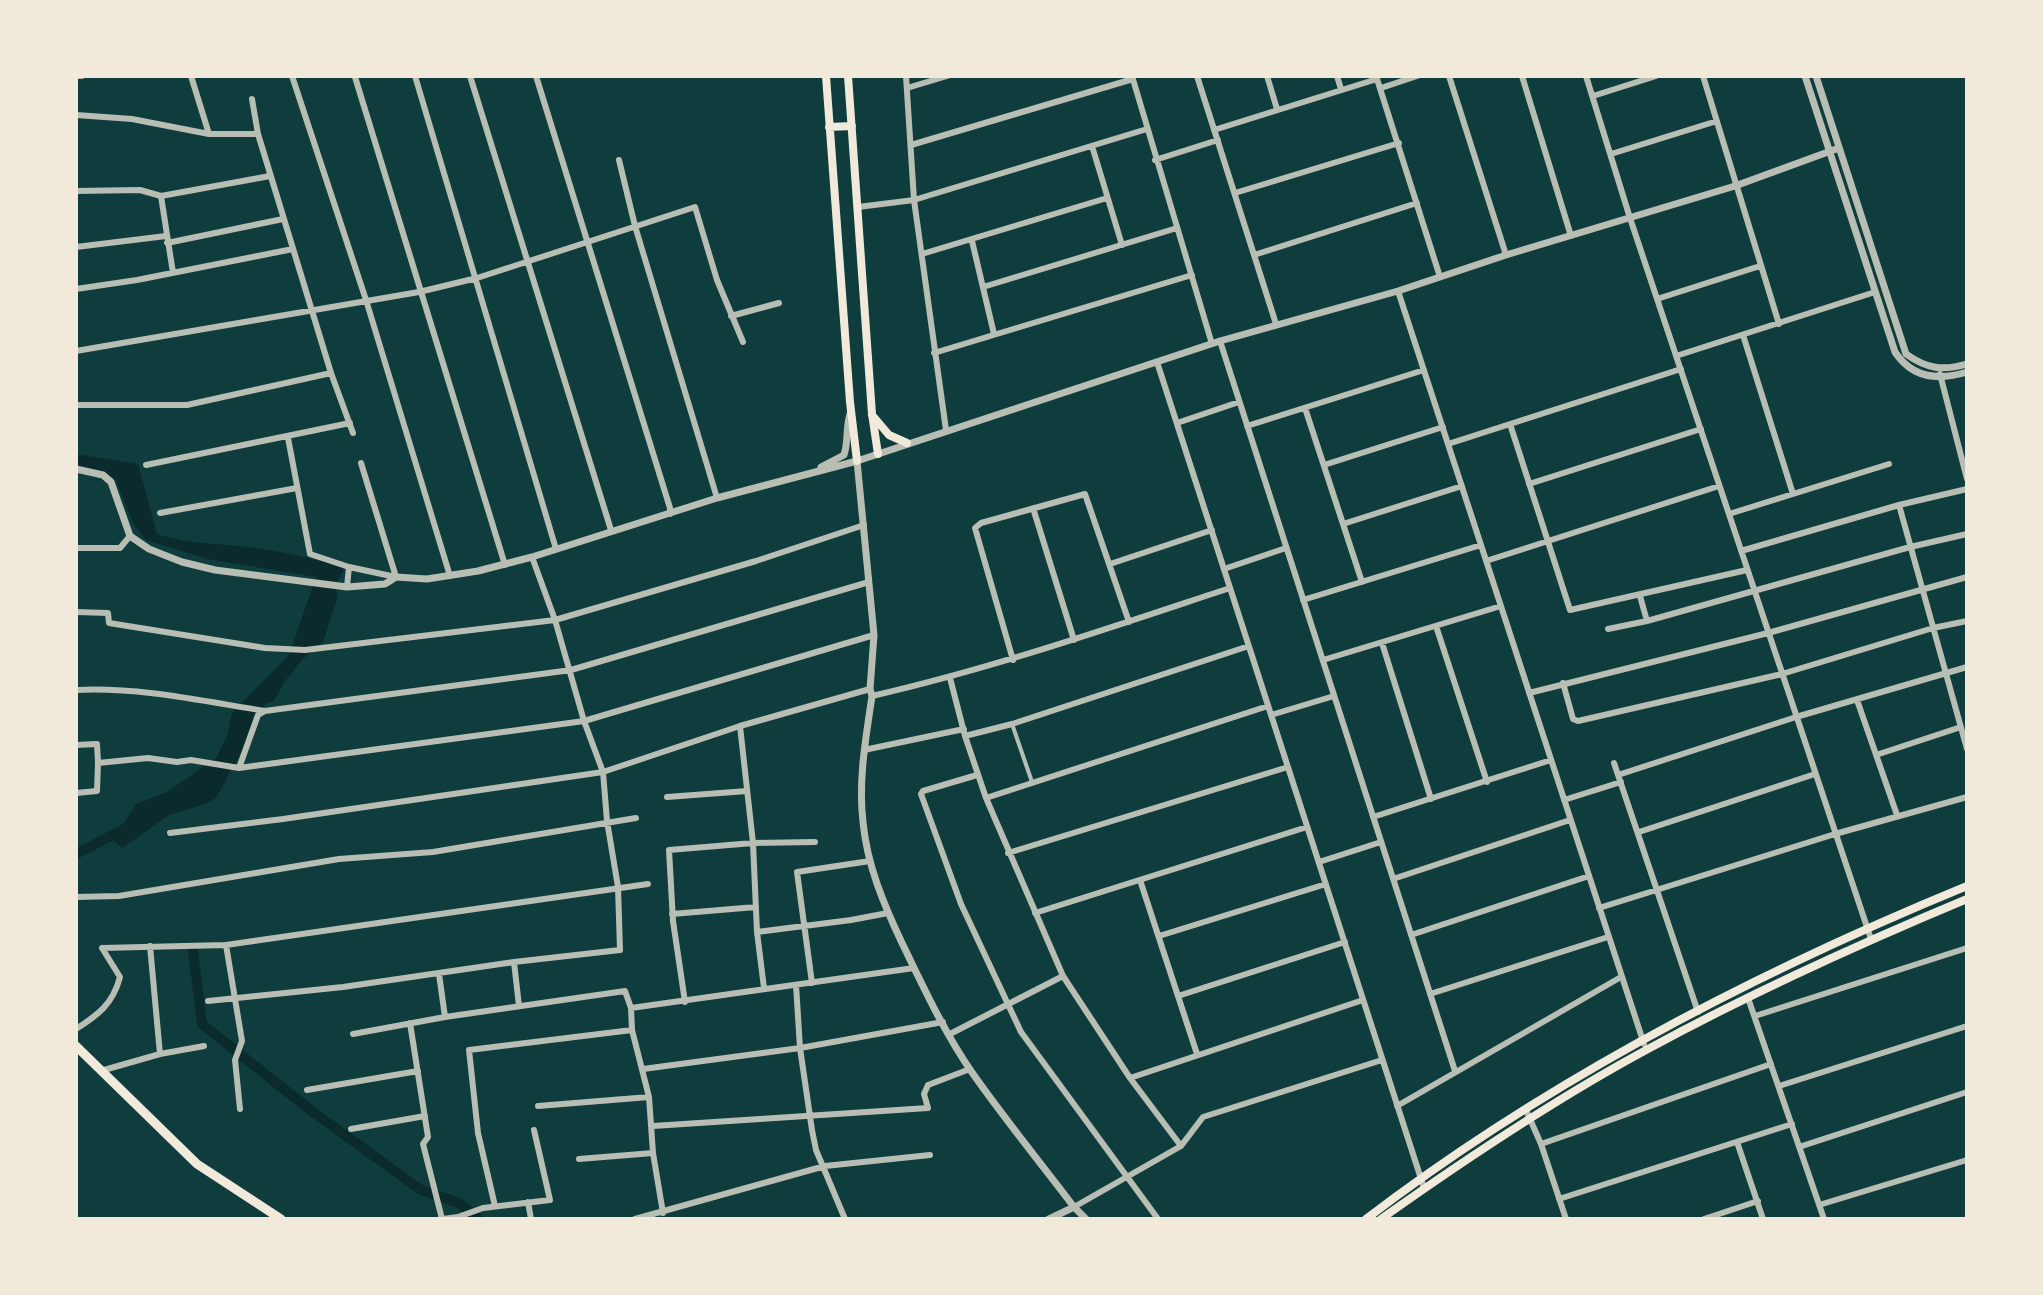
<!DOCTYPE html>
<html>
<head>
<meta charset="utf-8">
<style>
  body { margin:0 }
  #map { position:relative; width:2043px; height:1295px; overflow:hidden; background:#0f3d3e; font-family:"Crimson Pro",serif }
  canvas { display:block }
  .frame { position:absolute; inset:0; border:78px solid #f1e9da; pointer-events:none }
</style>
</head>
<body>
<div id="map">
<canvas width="2043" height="1295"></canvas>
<div class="frame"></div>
</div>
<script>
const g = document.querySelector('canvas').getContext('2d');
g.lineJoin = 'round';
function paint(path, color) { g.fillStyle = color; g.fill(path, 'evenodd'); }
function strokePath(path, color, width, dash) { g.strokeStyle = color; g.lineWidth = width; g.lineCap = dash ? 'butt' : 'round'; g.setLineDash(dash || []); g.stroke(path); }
paint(new Path2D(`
  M 76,454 L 138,464 L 157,534 C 190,545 221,543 255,548 C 284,552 312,559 340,565 L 344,570 L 334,586 L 338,596 L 323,642 L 302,660 L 285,681 L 274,701 L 267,703 L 254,716 L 243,748 L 216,798 L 205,804 L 169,815 L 122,848 L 113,840 L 136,804 L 167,792 L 217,757 L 227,736 L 232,713 L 289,655 L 316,577 L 208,559 L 146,540 L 134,525 L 116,480 L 104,473 L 76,467 Z`), '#0a2a2b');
strokePath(new Path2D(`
  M 76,854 L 130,826
  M 193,951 L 202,1024 L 313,1112 L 421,1190 L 459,1203 L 479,1219`), '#0a2a2b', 10);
strokePath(new Path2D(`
  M 1012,724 L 1032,782`), '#b8beb3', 4);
strokePath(new Path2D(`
  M 76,76 L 82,76
  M 292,76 L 366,300 L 450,576
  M 415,76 L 556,549
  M 470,76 L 611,530
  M 536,76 L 670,508 L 670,514
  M 906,76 L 914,200 L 946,430
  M 1132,76 L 1212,344
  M 1197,76 L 1276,324
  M 1267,76 L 1277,109
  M 1337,76 L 1341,89
  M 1449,76 L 1506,255
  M 1522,76 L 1571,236
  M 1586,76 L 1630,218 L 1871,939
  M 1703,76 L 1779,324
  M 355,77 L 505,565
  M 907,88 L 947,76
  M 1381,88 L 1417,76
  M 1593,96 L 1656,76
  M 252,99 L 258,134
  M 76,115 L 132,119 L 209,134 L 191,76
  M 1214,130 L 1377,79 L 1440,277
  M 209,134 L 258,134 L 331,373 L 353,433
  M 911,145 L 1133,79
  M 1092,146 L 1122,245
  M 1611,154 L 1717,121
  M 619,160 L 635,226 L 717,498
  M 1155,160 L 1218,140
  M 76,191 L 140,190 L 161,196 L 270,176
  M 1235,193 L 1399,143
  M 161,196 L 173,273
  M 858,207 L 914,200 L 1147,129
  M 972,241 L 994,334
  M 167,243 L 283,219
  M 76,247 L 166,236
  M 922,254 L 1107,198
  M 1254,255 L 1417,203
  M 983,287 L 1177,228
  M 76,289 L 137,280 L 293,249
  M 1398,291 L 1644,1044
  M 1657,299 L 1760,266
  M 731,316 L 779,303
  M 1743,335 L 1793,494
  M 1220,341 L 1455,1071
  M 76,351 L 419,292 L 477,278 L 695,207 L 717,280 L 743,342
  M 934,353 L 1192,275
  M 1676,356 L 1875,292
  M 1157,362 L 1424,1188
  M 1940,374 L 1967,479
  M 76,405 L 187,405 L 331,373
  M 1305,408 L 1362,582
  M 1177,423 L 1239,402
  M 1510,424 L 1570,610 L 1747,570
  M 1247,426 L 1424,370
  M 288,438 L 310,554 L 349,567 L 396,577 L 361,463
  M 1448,444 L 1681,369
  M 146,465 L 350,423
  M 1324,465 L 1443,427
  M 1529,484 L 1701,429
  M 1899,505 L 1967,749
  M 1033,508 L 1074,640
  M 160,513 L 297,488
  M 1729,514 L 1889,464
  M 1343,524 L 1462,486
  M 76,548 L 120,548 L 130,536
  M 1741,551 L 1899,505 L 1967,489
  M 1486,561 L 1719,486
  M 1110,564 L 1212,530
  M 1224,569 L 1286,548
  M 347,587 L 349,567
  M 1640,596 L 1647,621
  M 1303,600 L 1481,545
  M 76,612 L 108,613 L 109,623 L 265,648 L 305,650 L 555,620 L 756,561 L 864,525
  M 1436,626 L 1487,782
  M 1608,629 L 1647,621 L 1910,547 L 1967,534
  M 1382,643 L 1431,799
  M 1013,660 L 975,528 L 981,523 L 1085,494 L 1129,622
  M 1323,660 L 1501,606
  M 950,678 L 965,736 L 986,798 L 1063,976 L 1130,1078 L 1181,1146
  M 1563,683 L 1573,719 L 1578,721 L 1782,674 L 1933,628 L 1967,621
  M 76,690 C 140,687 202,701 265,711 L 571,670 L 869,582
  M 1529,693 L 1768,633 L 1967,577
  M 872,696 C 994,668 1112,627 1230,588
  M 1857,700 L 1897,815
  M 1271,715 L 1334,696
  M 740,726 L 753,843 L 757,932 L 764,988
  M 965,736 L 1012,724 L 1249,646
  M 76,745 L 97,744 L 98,763 L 148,758 L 177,762 L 191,760 L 239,768 L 584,721 L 874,635
  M 864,750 L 964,729
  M 1876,755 L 1961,727
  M 1614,763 L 1698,1012
  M 239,768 L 258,715 L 265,711
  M 977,775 L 923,791 L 921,794 L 961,904 L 1021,1032 L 1158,1219
  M 1618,775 L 1796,717 L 1967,667
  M 76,793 L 97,791 L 98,763
  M 667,797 L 747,791
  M 986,798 L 1268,706
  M 1564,800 L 1621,782
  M 1373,817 L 1551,760
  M 1639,832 L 1815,774
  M 170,833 L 283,819 L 603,772 L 740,726 L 870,689
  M 1008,853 L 1288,767
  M 1319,862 L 1381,842
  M 1393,879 L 1570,820
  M 1140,880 L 1197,1054
  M 76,897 L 119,896 L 339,859 L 433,852 L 636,818
  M 1599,908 L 1835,834 L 1967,797
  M 1035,913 L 1307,827
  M 672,914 L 756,907
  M 757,932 L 851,920 L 888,913
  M 1411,935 L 1589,876
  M 1159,936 L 1326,884
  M 226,945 L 242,1041 L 235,1060 L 240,1109
  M 150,946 L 160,1054
  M 102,948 L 226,945 L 648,884
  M 514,962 L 519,1006
  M 439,974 L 445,1017
  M 812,983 L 797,872 L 870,861
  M 796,985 L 800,1048 L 812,1130 L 816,1150 L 845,1219
  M 1430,994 L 1608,937
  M 1178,996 L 1345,942
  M 1748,998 L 1824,1219
  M 208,1001 L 343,987 L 514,962 L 620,950 L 618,887 L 607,821 L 603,772 L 584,721 L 555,620 L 532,557
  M 685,1002 L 673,921 L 669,850 L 753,843 L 815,842
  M 631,1008 L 914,968
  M 1755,1016 L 1967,948
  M 410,1023 L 428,1137 L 423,1144 L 442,1219
  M 76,1029 C 98,1015 113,1004 120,977 L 102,948
  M 353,1034 L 445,1017 L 625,991 L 631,1008 L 632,1030 L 649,1097 L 653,1153 L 663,1213
  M 950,1034 L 1063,976
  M 643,1069 L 800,1048 L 943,1022
  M 104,1070 L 160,1054 L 204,1046
  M 1130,1078 L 1363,1000
  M 1779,1086 L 1967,1026
  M 307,1090 L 418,1071
  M 538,1106 L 649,1097
  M 1397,1106 L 1621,977
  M 1526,1110 L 1541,1144 L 1566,1219
  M 653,1126 L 928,1108 L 924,1094 L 928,1085 L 970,1069
  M 351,1129 L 425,1116
  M 1737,1142 L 1763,1219
  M 1541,1144 L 1771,1064
  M 1799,1147 L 1967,1092
  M 579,1159 L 653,1153
  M 1559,1199 L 1792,1124
  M 528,1202 L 531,1219
  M 1819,1205 L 1967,1160
  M 495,1206 L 478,1133 L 469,1050 L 632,1030
  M 1074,1207 L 1181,1146 L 1203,1117 L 1382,1060
  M 443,1219 L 458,1217 L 483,1208 L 550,1200 L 534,1130
  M 635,1219 L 825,1166 L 930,1155
  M 1704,1219 L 1758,1201`), '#b8beb3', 6);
strokePath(new Path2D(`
  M 1805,76 L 1895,352 C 1912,378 1938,381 1967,372
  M 1816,76 L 1906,354 C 1927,369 1943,371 1967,364
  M 857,461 L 874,635 L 870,689 L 872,696 C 866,737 858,780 863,822 C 867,865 884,905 902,943 C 923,986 944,1032 971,1071 C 1003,1117 1040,1162 1074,1207 L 1086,1219
  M 821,467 L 844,455 C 849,440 845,426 851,411
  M 76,469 L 103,475 L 111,482 L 130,536 L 149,549 L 182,562 L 215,570 L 347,587 L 385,584 L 396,577 L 427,579 L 478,571 L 532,557 L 717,498 L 857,461 L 1220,341 L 1398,291 L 1506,255 L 1735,186 L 1839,148
  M 1049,1219 L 1074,1207`), '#b8beb3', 7);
strokePath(new Path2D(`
  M 826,76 L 850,402 L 857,461
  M 848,76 L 872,414 L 878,454
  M 829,127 L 852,126
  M 872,415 L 889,435 L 907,443
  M 1366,1219 C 1548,1080 1755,973 1967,886
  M 1381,1219 C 1467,1158 1555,1099 1648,1049 C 1751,993 1859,944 1967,899`), '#f1e9da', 8);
strokePath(new Path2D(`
  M 76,1046 L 197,1164 L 281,1219`), '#f1e9da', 9);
</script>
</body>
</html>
